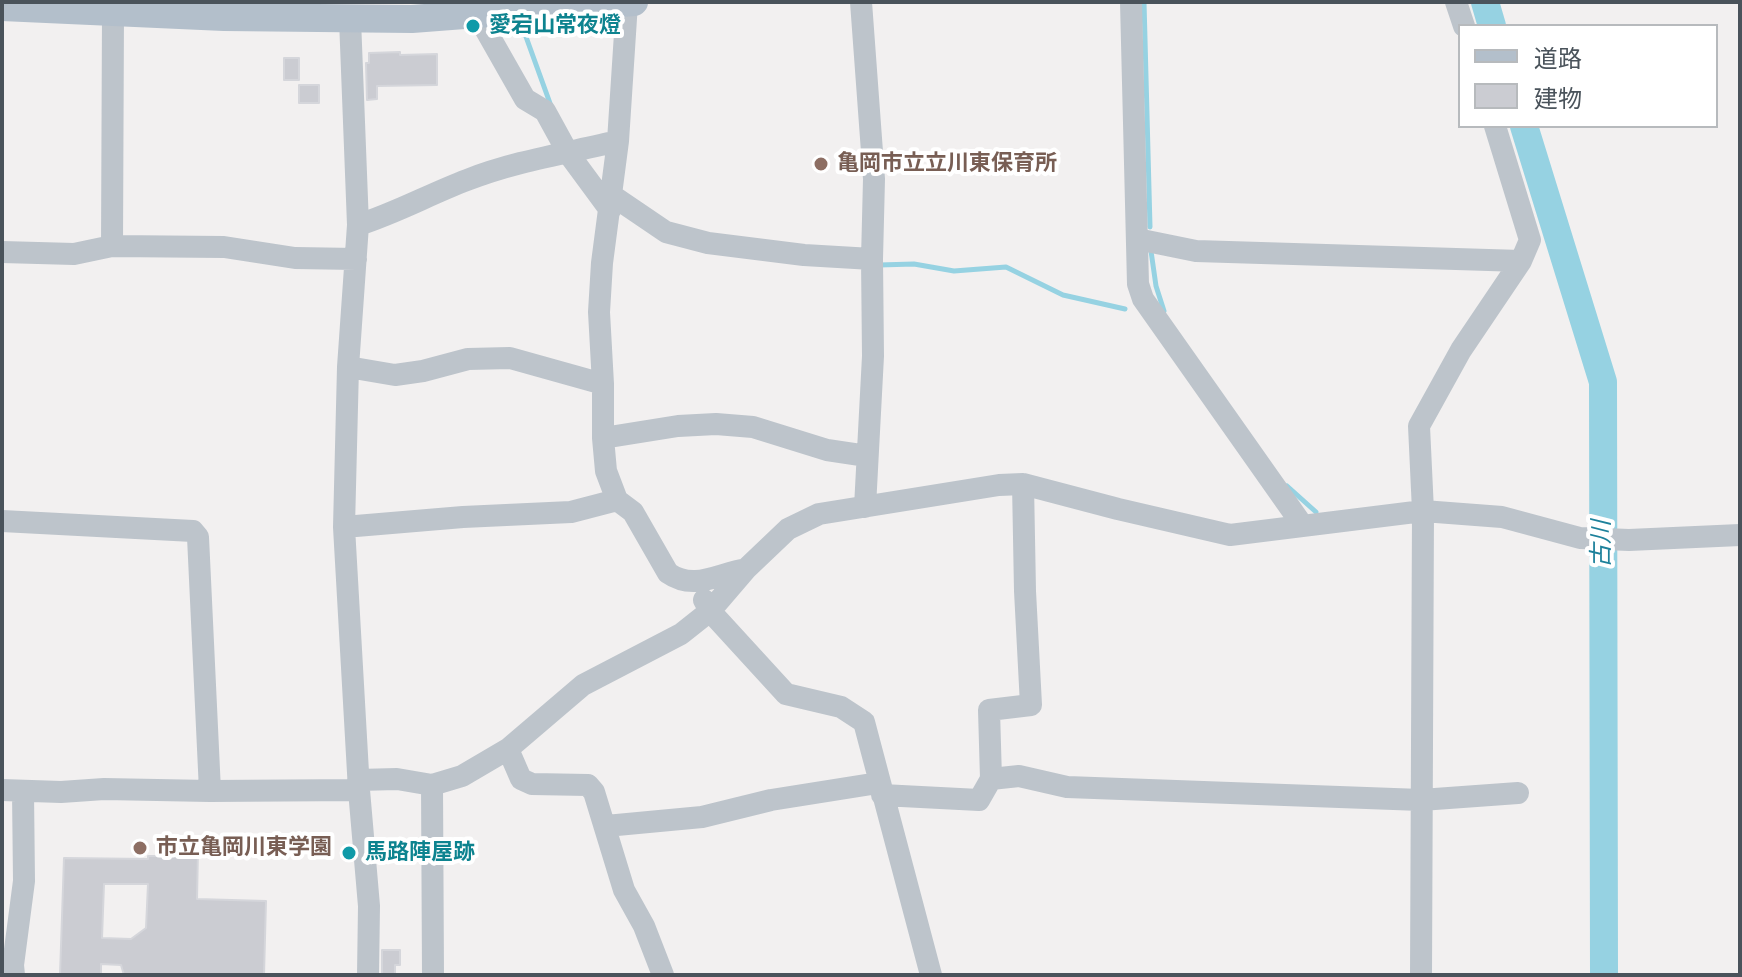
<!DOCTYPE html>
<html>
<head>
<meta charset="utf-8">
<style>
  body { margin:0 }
  #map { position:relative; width:1742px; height:977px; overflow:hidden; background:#f2f0f0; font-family:"Archivo Narrow","Noto Sans JP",sans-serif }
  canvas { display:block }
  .frame { position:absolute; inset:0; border:4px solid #4a535b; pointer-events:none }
  .legend { position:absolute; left:1458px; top:24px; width:260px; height:104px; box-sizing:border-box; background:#fff; border:2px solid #b7babd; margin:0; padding:10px 14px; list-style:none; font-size:24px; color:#4a535b }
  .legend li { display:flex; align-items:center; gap:16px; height:40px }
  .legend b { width:40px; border:2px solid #b7babd }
</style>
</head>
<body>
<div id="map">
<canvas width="1742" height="977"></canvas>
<div class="frame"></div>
<ul class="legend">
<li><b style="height:10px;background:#b3bfcb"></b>道路</li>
<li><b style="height:22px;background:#cbccd2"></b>建物</li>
</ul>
</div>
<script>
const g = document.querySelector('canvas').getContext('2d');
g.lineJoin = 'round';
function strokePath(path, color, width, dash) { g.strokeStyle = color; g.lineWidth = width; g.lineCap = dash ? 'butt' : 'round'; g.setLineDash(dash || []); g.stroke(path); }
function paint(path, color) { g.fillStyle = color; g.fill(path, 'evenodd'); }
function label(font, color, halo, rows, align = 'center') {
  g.font = font + ' "Archivo Narrow","Noto Sans JP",sans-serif'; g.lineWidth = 8; g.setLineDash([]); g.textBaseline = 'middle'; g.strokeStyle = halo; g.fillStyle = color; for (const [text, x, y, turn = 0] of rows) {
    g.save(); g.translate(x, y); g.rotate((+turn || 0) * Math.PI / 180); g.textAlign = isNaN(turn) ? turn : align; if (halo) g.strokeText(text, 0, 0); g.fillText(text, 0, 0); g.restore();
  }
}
strokePath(new Path2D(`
  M 1144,2 L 1150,227
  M 521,23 L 551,106
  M 1151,251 L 1156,286 L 1164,311
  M 879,265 L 914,264 L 954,271 L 1006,267 L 1063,295 L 1125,309
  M 1287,486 L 1316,512`), '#96d2e2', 5);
strokePath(new Path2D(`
  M 1485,2 L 1492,26
  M 1524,126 L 1603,382 L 1604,975`), '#96d2e2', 28);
const building = new Path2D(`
  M 400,52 L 400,55 L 437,54 L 437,85 L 377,86 L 377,99 L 367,100 L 366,63 L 369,63 L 369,53 Z
  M 284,58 L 299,58 L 299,80 L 284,80 Z
  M 299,85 L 319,85 L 319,103 L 299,103 Z
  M 161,849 L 198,850 L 197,899 L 266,901 L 264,975 L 124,975 L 121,965 L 101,964 L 101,975 L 60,975 L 64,858 L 148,859 L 148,856 L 161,856 ZM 104,884 L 148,884 L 146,928 L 131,939 L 102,938 Z
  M 382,950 L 400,950 L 400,965 L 395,965 L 395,975 L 382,975 Z`);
paint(building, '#cbccd2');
strokePath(building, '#d5d6db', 2);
strokePath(new Path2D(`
  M 861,2 L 874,179 L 872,259 L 873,356 L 865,507
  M 1131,2 L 1138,284 L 1143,299 L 1303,526
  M 1456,2 L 1464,26
  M 627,3 L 618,141 L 602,263 L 599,312 L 603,384 L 603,438 L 606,471 L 617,500 L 633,512 L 668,573 C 694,591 717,574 746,569
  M 471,4 L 525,99 L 545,111 L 568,153 L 610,210
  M 350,19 L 358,225 L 348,367 L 344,527 L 359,790 L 369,906 L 368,975
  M 610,194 L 666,232 L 708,243 L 804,255 L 872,259
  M 358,225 C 396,213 430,194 467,180 C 515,161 568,153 618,141
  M 1137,239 L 1196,251 L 1521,261
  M 112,246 L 113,12
  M 2,252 L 74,254 L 112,246 L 224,247 L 295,258 L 356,259
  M 348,367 L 395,375 L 423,371 L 468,359 L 510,358 L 603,384
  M 603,438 L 678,426 L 716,424 L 753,427 L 827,450 L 867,456
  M 2,521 L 193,531 L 198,537 L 210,791
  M 344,527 L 463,517 L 571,512 L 617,500
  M 704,600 L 710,611 L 786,694 L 841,707 L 864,722 L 931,975
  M 508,749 L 521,779 L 532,784 L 588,785 L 594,792 L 624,890 L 644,926 L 663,975
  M 991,779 L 1019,776 L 1067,787 L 1421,800 L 1518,793
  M 358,780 L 397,779 L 432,785 L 462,776 L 508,749 L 583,685 L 681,634 L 710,611 L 746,569 L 788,529 L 819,514 L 999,485 L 1023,484 L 1118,509 L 1230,535 L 1423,511 L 1502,517 L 1580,538 L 1629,540 L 1740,535
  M 432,785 L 433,975
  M 2,790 L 61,792 L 104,789 L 210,791 L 359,790
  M 882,795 L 979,800 L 991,779 L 989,710 L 1031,705 L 1025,591 L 1023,484
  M 606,826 L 702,817 L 771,800 L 878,783
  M 14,975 L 13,965 L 24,881 L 23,792
  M 1421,975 L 1423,511 L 1419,426 L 1461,350 L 1521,261 L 1530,240 L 1495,126`), '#bdc4cb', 22);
strokePath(new Path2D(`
  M 2,7 L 224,17 L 412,19 L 634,2`), '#b3bfcb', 28);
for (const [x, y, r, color] of [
  [473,26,8,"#0f9aa8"],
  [821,164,8,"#8d6e63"],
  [140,848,8,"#8d6e63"],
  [349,853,8,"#0f9aa8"]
]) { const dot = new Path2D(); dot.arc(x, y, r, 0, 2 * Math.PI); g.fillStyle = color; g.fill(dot); strokePath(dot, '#fff', 3); }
label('bold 22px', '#0d838f', '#fff', [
  ["愛宕山常夜燈",489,26],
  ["馬路陣屋跡",365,853]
], 'left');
label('bold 22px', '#785e54', '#fff', [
  ["亀岡市立立川東保育所",837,164],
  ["市立亀岡川東学園",156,848]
], 'left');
label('italic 24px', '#1d819b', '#fff', [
  ["古川",1603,544,-90]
]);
</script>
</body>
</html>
